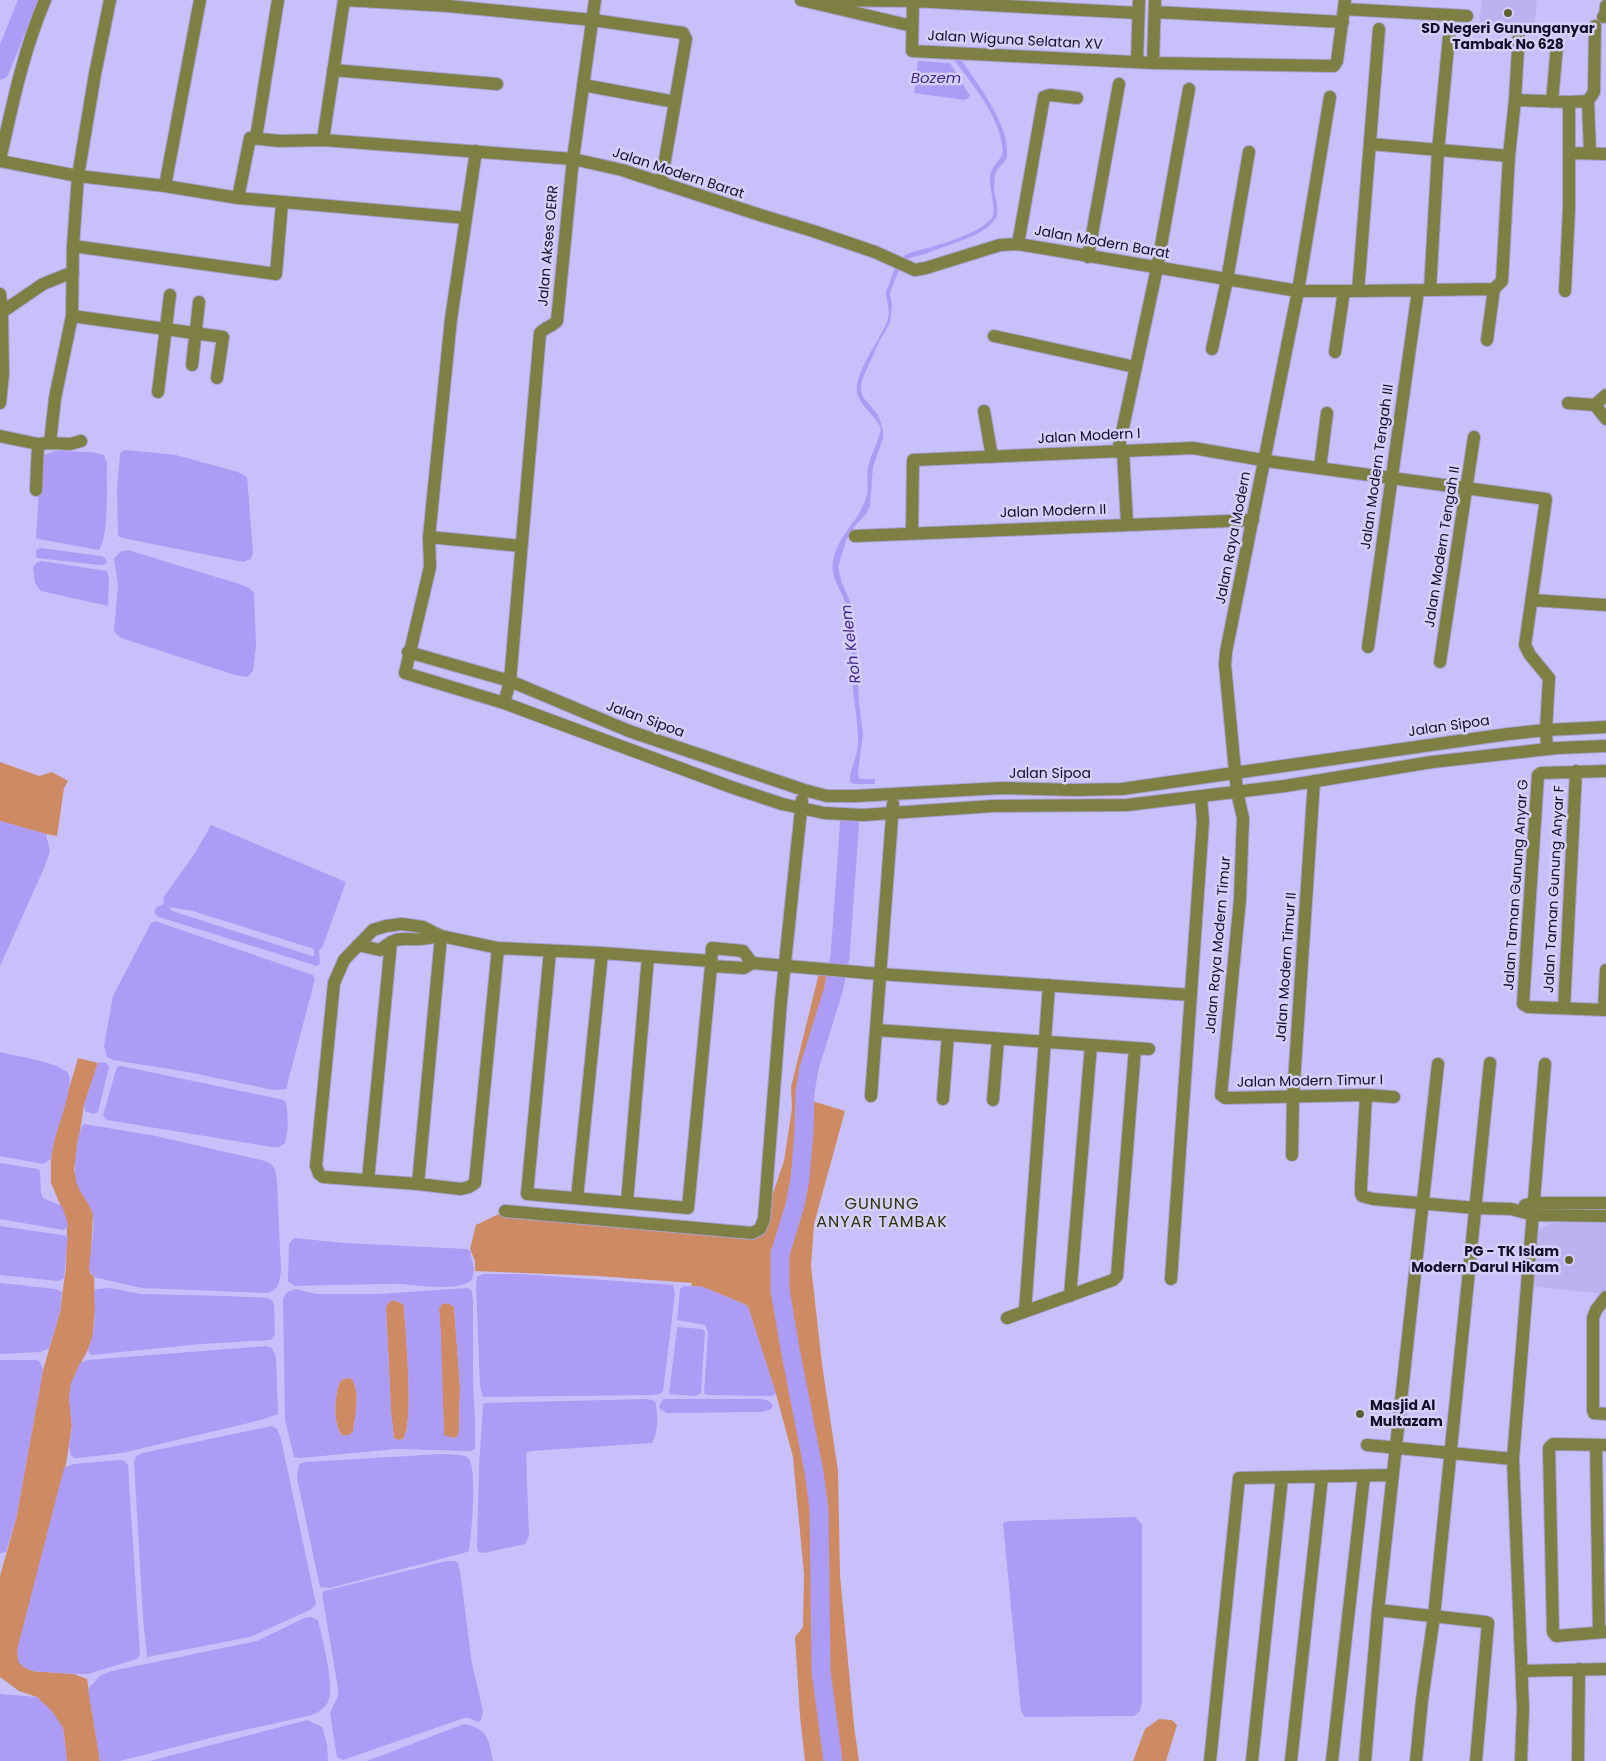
<!DOCTYPE html>
<html>
<head>
<meta charset="utf-8">
<style>
  body { margin:0 }
  canvas { display:block; background:#c8c0fa }
</style>
</head>
<body>
<canvas width="1606" height="1761"></canvas>
<script>
const g = document.querySelector('canvas').getContext('2d');
g.lineJoin = 'round';
function paint(path, color) { g.fillStyle = color; g.fill(path, 'evenodd'); }
function strokePath(path, color, width, dash) { g.strokeStyle = color; g.lineWidth = width; g.lineCap = dash ? 'butt' : 'round'; g.setLineDash(dash || []); g.stroke(path); }
function label(font, color, halo, rows, align = 'center') {
  g.font = font + ' Poppins,sans-serif'; g.lineWidth = 5; g.setLineDash([]); g.textBaseline = 'middle'; g.strokeStyle = halo; g.fillStyle = color; for (const [text, x, y, turn = 0] of rows) {
    g.save(); g.translate(x, y); g.rotate((+turn || 0) * Math.PI / 180); g.textAlign = isNaN(turn) ? turn : align; if (halo) g.strokeText(text, 0, 0); g.fillText(text, 0, 0); g.restore();
  }
}
paint(new Path2D(`
  M 1482,0 L 1537,0 L 1534,28 L 1479,25 Z
  M 1551,1223 L 1606,1223 L 1606,1290 L 1603,1294 L 1530,1286 L 1533,1234 Z`), '#bcb2f0');
paint(new Path2D(`
  M 0,762 L 39,776 L 52,772 L 68,781 L 64,788 L 57,836 L 46,834 L 0,821 Z
  M 820,969 L 846,971 L 823,1047 L 812,1101 L 845,1111 L 814,1224 L 811,1266 L 822,1364 L 838,1471 L 840,1575 L 854,1726 L 859,1761 L 805,1761 L 800,1716 L 795,1637 L 803,1627 L 804,1574 L 793,1457 L 776,1394 L 748,1307 L 744,1304 L 703,1287 L 691,1286 L 692,1283 L 598,1276 L 475,1271 L 475,1261 L 470,1249 L 476,1225 L 505,1211 L 752,1233 L 764,1219 L 784,1161 L 792,1108 L 791,1087 Z
  M 78,1058 L 98,1063 L 84,1105 L 74,1170 L 93,1214 L 90,1273 L 94,1277 L 95,1308 L 93,1333 L 91,1344 L 76,1372 L 69,1397 L 72,1426 L 66,1464 L 49,1530 L 32,1671 L 74,1674 L 87,1679 L 100,1761 L 67,1761 L 63,1728 L 37,1697 L 19,1691 L 0,1677 L 0,1576 L 16,1519 L 43,1370 L 60,1312 L 66,1266 L 67,1221 L 51,1183 L 51,1159 L 53,1143 Z
  M 392,1300 L 400,1302 L 404,1306 C 405,1328 415,1425 403,1439 L 398,1440 L 394,1438 L 391,1412 L 386,1308 L 388,1303 Z
  M 448,1303 L 454,1307 L 460,1386 L 459,1431 L 458,1437 L 454,1438 L 444,1436 L 439,1308 L 442,1304 Z
  M 348,1378 L 352,1379 C 361,1393 355,1416 353,1432 L 350,1435 L 343,1436 C 332,1426 334,1392 341,1380 Z
  M 1159,1719 L 1172,1720 L 1177,1725 L 1166,1761 L 1133,1761 L 1145,1729 Z`), '#ce8a62');
paint(new Path2D(`
  M 952,57 L 959,57 C 976,81 1010,125 1007,155 C 1006,164 1000,164 997,170 C 994,174 995,180 994,185 C 994,204 1006,215 985,229 C 971,239 942,247 925,254 C 918,256 910,257 904,261 L 900,259 C 909,251 918,251 928,248 C 945,243 981,232 992,218 C 997,211 989,188 990,177 C 991,166 999,162 1003,153 C 1001,116 973,86 952,57 Z
  M 918,61 L 950,63 L 970,96 L 965,100 L 914,93 Z
  M 895,268 L 899,270 L 890,293 L 892,307 L 890,323 L 879,342 L 862,380 L 861,390 L 863,397 L 878,415 L 883,429 L 883,438 L 873,467 L 870,505 L 866,514 L 855,526 L 846,541 L 838,567 L 842,583 L 853,608 L 855,626 L 859,703 L 863,735 L 858,771 L 859,779 L 875,779 L 875,784 L 854,784 L 850,782 C 849,769 859,755 858,741 C 858,720 853,698 852,677 C 851,656 853,633 848,612 C 845,594 830,580 833,562 C 837,536 857,523 865,501 C 870,490 866,479 868,467 C 871,453 879,442 881,428 C 875,416 863,408 858,396 C 850,377 882,338 888,319 L 889,313 L 886,292 Z
  M 126,450 L 176,455 L 238,472 L 247,477 L 253,552 L 251,559 L 243,562 L 122,538 L 118,536 L 117,488 L 120,455 L 122,451 Z
  M 56,451 L 91,452 L 104,455 L 107,463 C 106,484 110,533 99,550 L 38,539 L 36,538 L 41,456 Z
  M 40,548 L 101,556 L 105,558 L 107,562 L 104,565 L 98,565 L 38,558 L 36,557 L 36,550 Z
  M 128,550 L 239,584 L 249,588 L 254,593 L 256,645 L 253,671 L 247,677 L 235,675 L 121,638 L 116,634 L 114,630 L 118,586 L 114,558 L 122,551 Z
  M 41,561 L 107,571 L 109,578 L 108,606 L 41,591 L 35,583 L 33,567 L 36,563 Z
  M 0,821 L 46,834 L 50,851 L 45,866 L 0,966 Z
  M 211,825 L 346,882 L 322,948 L 319,950 L 320,963 L 317,966 L 159,917 L 155,914 C 154,907 158,906 164,904 L 163,898 L 195,853 ZM 169,907 L 193,911 L 314,949 L 314,956 L 312,956 L 172,911 Z
  M 155,921 L 313,975 L 315,979 L 286,1089 L 273,1090 L 188,1072 L 113,1060 L 107,1057 L 104,1046 L 113,996 L 151,923 Z
  M 0,1052 C 15,1056 57,1062 67,1072 C 77,1081 56,1130 54,1143 C 52,1148 52,1153 51,1159 L 43,1164 L 0,1156 Z
  M 100,1062 L 107,1063 L 109,1067 L 98,1112 L 93,1114 L 85,1111 L 84,1105 L 98,1063 Z
  M 121,1066 L 284,1100 L 286,1102 C 288,1115 289,1130 285,1143 L 279,1147 L 272,1147 L 107,1120 L 103,1116 L 115,1073 L 117,1067 Z
  M 84,1124 L 156,1136 L 265,1161 C 276,1166 276,1171 277,1182 L 281,1271 C 279,1282 280,1290 267,1293 L 141,1288 L 94,1277 L 89,1269 C 90,1255 95,1229 93,1215 C 91,1204 80,1194 77,1184 C 73,1173 76,1131 84,1124 Z
  M 0,1163 L 38,1169 L 40,1171 L 41,1193 L 43,1198 L 62,1206 L 67,1221 L 68,1227 L 63,1230 L 0,1219 Z
  M 0,1226 L 68,1236 L 64,1278 L 58,1281 L 0,1275 Z
  M 294,1238 L 345,1243 L 467,1249 L 470,1251 L 474,1269 L 472,1280 C 457,1292 418,1285 400,1284 C 365,1284 330,1285 295,1286 L 288,1282 L 289,1244 Z
  M 483,1274 L 520,1274 L 673,1285 L 675,1293 L 663,1392 L 659,1394 L 654,1395 L 483,1397 L 480,1385 L 476,1285 L 477,1277 Z
  M 0,1283 L 56,1289 L 62,1292 L 60,1312 L 49,1348 L 41,1352 L 0,1354 Z
  M 684,1286 L 703,1287 L 744,1304 L 748,1307 L 776,1394 L 771,1396 L 706,1395 L 704,1393 L 708,1332 L 705,1325 L 677,1320 L 680,1289 Z
  M 110,1288 L 141,1294 L 229,1296 L 267,1298 L 272,1300 L 274,1304 L 275,1334 L 271,1340 L 201,1344 L 91,1355 C 85,1349 91,1344 92,1337 C 96,1322 95,1306 94,1291 L 96,1289 Z
  M 468,1288 L 472,1291 L 473,1302 L 473,1383 L 475,1420 L 475,1449 L 471,1451 L 396,1449 L 301,1458 L 294,1457 L 285,1420 L 283,1299 L 287,1292 L 296,1289 L 316,1294 L 378,1294 ZM 392,1300 L 400,1302 L 404,1306 C 405,1328 415,1425 403,1439 L 398,1440 L 394,1438 L 391,1412 L 386,1308 L 388,1303 ZM 448,1303 L 454,1307 L 460,1386 L 459,1431 L 458,1436 L 454,1438 L 444,1435 L 441,1334 L 439,1308 L 442,1304 ZM 348,1378 L 352,1379 C 361,1393 355,1416 353,1432 L 350,1435 L 343,1436 C 332,1427 334,1392 341,1380 Z
  M 678,1327 L 701,1329 L 705,1331 L 701,1393 L 695,1396 L 669,1394 L 677,1328 Z
  M 266,1346 L 272,1348 L 276,1357 L 278,1414 L 261,1420 L 122,1453 L 79,1458 L 74,1458 L 71,1455 L 69,1447 L 72,1426 L 69,1397 L 71,1383 L 80,1363 L 88,1360 Z
  M 0,1360 L 37,1360 L 40,1362 L 43,1370 L 16,1519 L 6,1552 L 0,1553 Z
  M 647,1399 L 655,1401 C 658,1414 659,1432 652,1443 L 530,1451 L 526,1453 L 529,1536 L 525,1544 L 484,1553 L 478,1552 L 477,1548 L 479,1467 L 483,1405 L 485,1403 Z
  M 663,1399 L 760,1399 C 767,1400 770,1400 773,1406 L 771,1409 L 762,1412 L 667,1413 L 660,1409 L 659,1407 Z
  M 272,1426 L 277,1429 L 281,1439 L 316,1604 L 310,1610 L 250,1637 L 147,1657 L 143,1618 L 134,1462 C 136,1453 143,1453 152,1451 Z
  M 442,1454 C 449,1455 464,1453 469,1459 C 477,1469 472,1535 469,1550 L 467,1552 L 330,1588 L 320,1587 L 297,1478 L 299,1464 L 306,1462 Z
  M 120,1460 L 125,1461 L 128,1465 L 140,1654 L 137,1659 L 88,1674 L 74,1674 L 32,1671 L 23,1667 L 18,1661 L 17,1650 L 64,1468 L 74,1464 Z
  M 1135,1517 L 1142,1525 L 1142,1702 L 1140,1711 L 1134,1716 L 1025,1717 L 1021,1711 L 1003,1523 L 1010,1521 Z
  M 447,1561 L 455,1561 L 458,1563 L 460,1571 L 472,1664 L 483,1711 L 481,1720 L 478,1722 L 469,1718 L 464,1718 L 343,1760 L 337,1757 L 330,1713 L 338,1696 L 338,1688 L 322,1594 L 324,1591 Z
  M 311,1617 L 318,1620 C 322,1637 334,1684 329,1699 C 327,1707 319,1712 312,1715 L 222,1735 L 120,1761 L 100,1761 L 88,1689 L 101,1675 L 112,1671 L 257,1641 L 304,1618 Z
  M 0,1694 L 37,1697 L 52,1711 L 63,1728 L 67,1761 L 0,1761 Z
  M 307,1720 L 322,1727 L 327,1744 L 328,1761 L 150,1761 Z
  M 464,1724 C 487,1728 489,1739 493,1761 L 367,1761 Z`), '#ac9cf5');
strokePath(new Path2D(`
  M 0,70 L 28,0
  M 833,1761 L 821,1671 L 819,1509 L 814,1472 L 791,1354 L 780,1290 L 780,1254 L 795,1205 L 800,1179 L 804,1131 L 805,1092 L 809,1068 L 833,991 L 840,957 L 850,817`), '#ac9cf5', 19);
const minor = new Path2D(`
  M 344,0 L 448,6 L 593,20 L 683,33 L 686,39 L 661,183
  M 801,0 L 912,26
  M 814,0 L 913,1 L 1138,13
  M 913,1 L 912,51 L 1153,63 L 1334,66 L 1337,61 L 1345,0
  M 1344,9 L 1467,16
  M 1155,12 L 1343,22
  M 1603,17 L 1605,15 L 1606,6
  M 1519,32 L 1515,100 L 1569,102 L 1588,101 L 1594,92 L 1595,26
  M 1137,62 L 1139,0
  M 1153,63 L 1155,0
  M 333,70 L 497,84
  M 583,85 L 675,102
  M 1330,97 L 1298,291 L 1358,291 L 1379,29
  M 1588,101 L 1590,153
  M 1552,102 L 1557,45
  M 256,138 L 278,0
  M 323,140 L 573,159 L 622,170 L 760,215 L 813,231 L 875,252 L 915,270 L 926,268 L 1000,245 L 1018,244 L 1298,291 L 1226,652 L 1225,665 L 1237,792 L 1243,818 L 1240,899 L 1221,1095 L 1225,1098 L 1366,1095 L 1394,1097
  M 1370,144 L 1509,156
  M 476,151 L 451,319 L 429,537 L 430,567 L 405,673 L 504,703 L 731,787 L 782,804 L 824,813 L 863,815 L 993,806 L 1127,805 L 1285,786 L 1432,762 L 1557,748 L 1606,746
  M 1569,153 L 1606,154
  M 0,160 C 12,106 23,52 45,0
  M 0,161 L 78,176 L 165,186 L 238,198 L 250,138 L 280,141 L 323,140 L 344,0
  M 165,186 L 200,0
  M 238,198 L 466,218
  M 1018,244 L 1044,97 L 1050,95 L 1077,98
  M 73,246 L 276,274 L 282,203
  M 1088,257 L 1119,84
  M 1430,290 L 1494,289 L 1502,281 L 1509,156 L 1515,100
  M 1358,291 L 1430,290 L 1438,151 L 1450,26
  M 1565,291 L 1569,209 L 1569,102
  M 0,294 L 2,312 L 3,374 L 0,403
  M 2,312 L 43,284 L 73,272
  M 72,316 L 223,337 L 217,378
  M 994,336 L 1135,367
  M 1487,340 L 1494,289
  M 1212,349 L 1227,280 L 1249,152
  M 1335,352 L 1344,291
  M 192,365 L 199,302
  M 158,392 L 170,295
  M 1568,403 L 1595,405 L 1606,419
  M 1595,405 L 1606,395
  M 984,411 L 992,457
  M 0,436 L 38,444 L 50,443 L 55,398 L 72,316 L 73,246 L 78,176 L 95,74 L 110,0
  M 50,443 L 70,444 L 81,441
  M 1118,451 L 1157,268 L 1189,89
  M 1123,451 L 1127,524
  M 1320,468 L 1327,413
  M 36,490 L 38,444
  M 912,533 L 913,460 L 1193,448 L 1274,462 L 1546,499 L 1525,645 L 1530,655 L 1549,678 L 1546,730 L 1547,749
  M 855,536 L 1253,520
  M 429,537 L 521,546
  M 1532,600 L 1606,605
  M 1368,647 L 1418,291
  M 408,652 L 510,681 L 629,731 L 804,790 L 827,796 L 856,796 L 1002,788 L 1074,790 L 1122,789 L 1508,734 L 1546,730 L 1606,727
  M 1440,662 L 1474,437
  M 504,703 L 510,681 L 540,333 C 545,327 552,327 557,321 L 573,159 L 595,0
  M 1606,771 L 1541,773 L 1538,775 L 1523,1004 L 1528,1007 L 1606,1010
  M 358,945 L 380,950 C 399,935 399,940 421,939 C 428,938 434,937 441,936
  M 498,948 L 475,1183 L 469,1187 L 461,1189 L 418,1184 L 323,1177 L 319,1174 L 316,1166 L 334,983 L 344,960 L 373,930 L 386,926 L 402,924 L 423,927 L 441,936 L 498,948 L 602,953 L 711,961
  M 550,951 L 527,1194 L 688,1208 L 711,966
  M 752,963 L 743,951 L 712,948 L 711,966 L 744,968 L 752,963 L 880,974 L 1191,995
  M 1564,1008 L 1576,771
  M 1604,1010 L 1606,970
  M 876,1030 L 1149,1049
  M 1366,1095 L 1361,1187 L 1361,1193 L 1362,1196 L 1373,1199 L 1475,1208 L 1511,1209 L 1534,1215 L 1606,1216
  M 871,1096 L 893,804
  M 943,1099 L 948,1035
  M 993,1100 L 998,1039
  M 1292,1155 L 1293,1097 L 1314,781
  M 368,1180 L 391,942
  M 418,1184 L 441,936
  M 577,1198 L 602,953
  M 627,1202 L 648,957
  M 1525,1205 L 1534,1203 L 1606,1203
  M 505,1211 L 752,1233 L 760,1229 L 764,1219 L 781,1001 L 802,800
  M 1171,1279 L 1203,821 L 1201,797
  M 1070,1296 L 1091,1045
  M 1606,1297 L 1596,1310 L 1593,1318 L 1593,1410 L 1594,1413 L 1606,1414
  M 1025,1311 L 1049,985
  M 1007,1318 L 1113,1280 L 1117,1276 L 1135,1048
  M 1367,1445 L 1513,1459
  M 1596,1445 L 1599,1632
  M 1606,1445 L 1553,1444 L 1549,1448 L 1553,1632 L 1556,1636 L 1606,1632
  M 1378,1610 L 1486,1622 L 1488,1623 L 1476,1761
  M 1522,1671 L 1606,1669
  M 1210,1761 L 1239,1478 L 1393,1475
  M 1252,1761 L 1282,1478
  M 1291,1761 L 1322,1477
  M 1332,1761 L 1364,1476
  M 1365,1761 L 1378,1610 L 1438,1064
  M 1416,1761 L 1422,1700 L 1434,1616 L 1490,1063
  M 1521,1761 L 1523,1709 L 1513,1459 L 1545,1064
  M 1578,1761 L 1579,1669`);
strokePath(minor, '#a8a0d4', 14);
strokePath(minor, '#7d8042', 12);
for (const [x, y, r, color] of [
  [1508,13,5,"#5d5f2d"],
  [1569,1260,5,"#5d5f2d"],
  [1360,1414,5,"#5d5f2d"]
]) { const dot = new Path2D(); dot.arc(x, y, r, 0, 2 * Math.PI); g.fillStyle = color; g.fill(dot); strokePath(dot, '#d5cffb', 2); }
label('bold 14px', '#140e27', '#d5cffb', [
  ["SD Negeri Gununganyar",1508,29],
  ["Tambak No 628",1508,45],
  ["PG - TK Islam",1559,1252,"right"],
  ["Modern Darul Hikam",1559,1268,"right"],
  ["Masjid Al",1370,1406,"left"],
  ["Multazam",1370,1422,"left"]
]);
label('14px', '#140e27', '#d5cffb', [
  ["Jalan Wiguna Selatan XV",1015,41,3],
  ["Jalan Modern Barat",678,174,18],
  ["Jalan Modern Barat",1102,243,10],
  ["Jalan Akses OERR",549,246,-85],
  ["Jalan Modern I",1089,437,-3],
  ["Jalan Modern Tengah III",1378,467,-82],
  ["Jalan Modern II",1053,512,-2],
  ["Jalan Raya Modern",1234,538,-79],
  ["Jalan Modern Tengah II",1443,547,-81],
  ["Jalan Sipoa",645,720,20],
  ["Jalan Sipoa",1449,727,-8],
  ["Jalan Sipoa",1050,774],
  ["Jalan Taman Gunung Anyar G",1517,885,-86],
  ["Jalan Taman Gunung Anyar F",1555,889,-87],
  ["Jalan Raya Modern Timur",1219,945,-85],
  ["Jalan Modern Timur II",1287,967,-86],
  ["Jalan Modern Timur I",1310,1082,-1]
]);
label('italic 15px', '#44248a', '#d5cffb', [
  ["Bozem",936,79],
  ["Roh Kelem",852,644,-97]
]);
g.letterSpacing = '1px';
label('16px', '#2f3006', '#d5cffb', [
  ["GUNUNG",882,1205],
  ["ANYAR TAMBAK",882,1223]
]);
g.letterSpacing = '0px';
</script>
</body>
</html>
